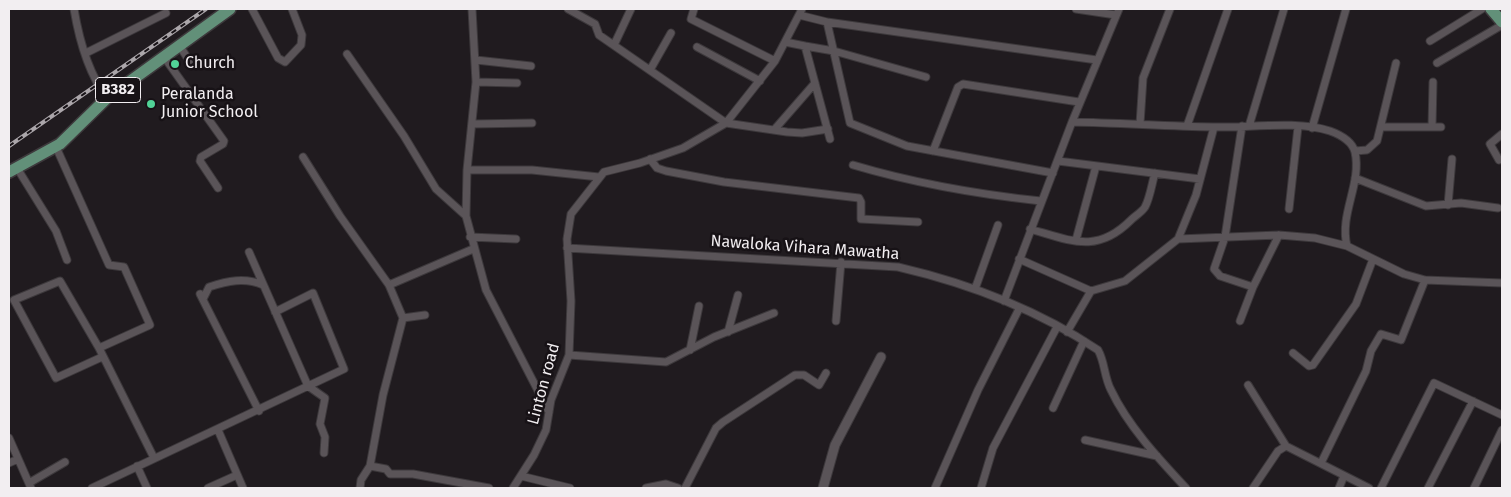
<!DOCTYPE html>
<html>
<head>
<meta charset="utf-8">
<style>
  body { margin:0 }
  #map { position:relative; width:1511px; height:497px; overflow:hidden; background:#201b1f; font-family:"Fira Sans",sans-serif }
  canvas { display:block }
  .frame { position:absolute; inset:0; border:10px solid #f2eef1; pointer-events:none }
</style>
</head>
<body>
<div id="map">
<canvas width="1511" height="497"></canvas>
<div class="frame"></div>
</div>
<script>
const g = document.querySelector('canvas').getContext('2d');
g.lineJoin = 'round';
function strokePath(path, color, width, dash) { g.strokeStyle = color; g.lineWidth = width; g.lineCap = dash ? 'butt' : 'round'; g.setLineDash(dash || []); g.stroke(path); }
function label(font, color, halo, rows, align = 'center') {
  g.font = font + ' "Fira Sans",sans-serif'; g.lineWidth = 5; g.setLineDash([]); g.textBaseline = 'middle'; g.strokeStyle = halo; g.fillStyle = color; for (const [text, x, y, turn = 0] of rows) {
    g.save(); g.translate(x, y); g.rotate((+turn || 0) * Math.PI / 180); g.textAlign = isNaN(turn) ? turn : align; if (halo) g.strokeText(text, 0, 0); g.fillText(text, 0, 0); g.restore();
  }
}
const minor = new Path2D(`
  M 74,9 C 79,39 88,73 107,98
  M 252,9 L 278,58 L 285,62 L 301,45 L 302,35 L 292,9
  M 472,9 L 476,82 L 467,170 L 466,216 L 486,290 L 549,412
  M 568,9 L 595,24 L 599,35 L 726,123 L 787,132 L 802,133 L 828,129
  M 694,9 L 691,19 L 775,61
  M 1076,9 L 1116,15
  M 799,15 L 827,22 L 1097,60
  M 827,22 L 850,123 L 907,146 L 1053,173
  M 1430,41 L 1482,9
  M 785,42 L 805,46 L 830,139
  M 179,45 L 192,65
  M 614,45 L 631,9
  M 805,46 L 834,51 L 926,77
  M 697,47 L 760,81
  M 86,53 L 166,13
  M 347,54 L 404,136 L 436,189 L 466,216
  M 164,57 L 224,141 L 223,144 L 201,157 L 200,161 L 218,188
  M 476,60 L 531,66
  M 1437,63 L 1502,25
  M 650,70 L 671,33
  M 476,82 L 517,83
  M 1072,122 L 1119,9
  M 472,124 L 532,123
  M 1140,124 L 1143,78 L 1170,9
  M 1187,126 L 1228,9
  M 1242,126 L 1225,237 L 1214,269 L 1220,276 L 1253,287
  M 1249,126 L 1284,9
  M 1381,127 L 1441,127
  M 1432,127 L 1433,82
  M 1312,128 L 1346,9
  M 774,130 L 815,83
  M 56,147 L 109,265 L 124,267 L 150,325 L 99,348
  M 933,151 L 958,87 L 963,84 L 1079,102
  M 1355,151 L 1367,150 L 1377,141 L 1396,63
  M 303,157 L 340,216 L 389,285 L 403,318 L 383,395 L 370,466 L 361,480 L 360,488
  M 650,159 L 657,168 L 666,171 L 724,182 L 859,198 L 861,202 L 861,219 L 918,222
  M 1499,160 L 1490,144 L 1502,134
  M 1058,161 L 1200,179
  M 853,165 C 917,184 975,194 1041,201
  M 17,168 L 56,231 L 67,260
  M 467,170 L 532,170 L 599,177
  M 1355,178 L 1426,206 L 1461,203 L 1498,208
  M 1448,205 L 1452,159
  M 1289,209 L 1298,127
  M 1030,229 C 1072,241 1097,254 1131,220 C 1135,216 1142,212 1145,207 C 1150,198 1152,183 1155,173
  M 470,237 L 516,239
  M 1178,239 L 1196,195 L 1214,127
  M 1076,240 L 1096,166
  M 567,248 L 898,267 C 967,283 1038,310 1098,350 C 1105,362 1104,377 1111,390 C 1128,426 1159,459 1186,488
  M 249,252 L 308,386 L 325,398 L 320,424 L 325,437 L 324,453
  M 1019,259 L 1091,291
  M 389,285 L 473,249
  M 975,289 L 998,225
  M 200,294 L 259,411
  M 203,299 L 209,287 C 227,281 245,277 263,285
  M 1004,301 L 1072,122 C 1119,123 1166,126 1213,127 C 1249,128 1296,120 1330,131 C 1341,135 1352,141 1355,152 C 1362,184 1339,214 1347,246
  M 403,318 L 425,315
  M 836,321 L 841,262
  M 1240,321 L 1253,287 L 1279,235
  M 728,332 L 738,295
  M 1067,332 L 1091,291 L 1125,281 L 1178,239 L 1279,235 L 1315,238 L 1347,246 L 1404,274 L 1425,280 L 1502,283
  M 690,350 L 699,306
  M 1293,353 L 1309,366 L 1313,365 L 1356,304 L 1373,259
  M 569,355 L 666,362 L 714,337 L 774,313
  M 102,357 L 56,378 L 14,300 L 60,281 L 99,348 L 154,458
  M 1248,385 L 1286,446 L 1369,488
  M 1053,408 L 1084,341
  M 218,430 L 243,488
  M 9,438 L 31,488
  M 1085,440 L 1157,456
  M 9,463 L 18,459
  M 1321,463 L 1366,371 L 1371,351 L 1381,334 L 1401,340 L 1425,280
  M 137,466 L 147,488
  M 370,466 L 386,469 L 390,474 L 413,474 L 489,488
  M 521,476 L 570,488
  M 29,483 L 65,462
  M 92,488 L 344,369 L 313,293 L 275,312
  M 208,488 L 237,475
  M 513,488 L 534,455 L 546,430 L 551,400 L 569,355 L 571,301 L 567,239 L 571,214 L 604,172 L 640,163 L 683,148 L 726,123 L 775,61 L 802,9
  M 646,488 L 666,484 L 678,488
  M 685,488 L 716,428 L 723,422 L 795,375 L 804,375 L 819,385 L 826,373
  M 935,488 L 978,390 L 1019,309
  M 981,488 L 993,448 L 1057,327
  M 1253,488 L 1278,451 L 1286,446
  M 1339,488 L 1344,476
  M 1381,488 L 1434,383 L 1502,415
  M 1428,488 L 1473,401
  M 1474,488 L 1502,430`);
const tertiary = new Path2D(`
  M 823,488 L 835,445 L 881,357`);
const primary = new Path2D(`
  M 1491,9 L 1502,22
  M 9,172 L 60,144 L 107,98 L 230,9`);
strokePath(minor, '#3d393c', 9);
strokePath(tertiary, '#3d393c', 11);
strokePath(primary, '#3d393c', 14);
strokePath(minor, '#5a5458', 7);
strokePath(tertiary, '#5a5458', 9);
strokePath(primary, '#629079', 11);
const rail = new Path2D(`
  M 9,146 L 206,9`);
strokePath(rail, '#aba6aa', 4);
strokePath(rail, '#171216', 2, [5.5]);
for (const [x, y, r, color] of [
  [175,64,5,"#51d397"],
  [151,104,5,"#51d397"]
]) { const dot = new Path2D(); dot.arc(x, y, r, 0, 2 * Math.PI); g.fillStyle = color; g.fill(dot); strokePath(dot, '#171216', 2); }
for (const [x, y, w] of [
  [118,90,45]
]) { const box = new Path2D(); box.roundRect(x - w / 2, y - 12.5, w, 25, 4); g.fillStyle = '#171216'; g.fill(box); strokePath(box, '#f2eef1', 1); }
label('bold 15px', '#f2eef1', null, [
  ["B382",118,90]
]);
label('16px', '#f2eef1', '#171216', [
  ["Church",185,64],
  ["Peralanda",161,95],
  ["Junior School",161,113]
], 'left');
label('16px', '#f2eef1', '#171216', [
  ["Nawaloka Vihara Mawatha",805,248,4],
  ["Linton road",544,384,-75]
]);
</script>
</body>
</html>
